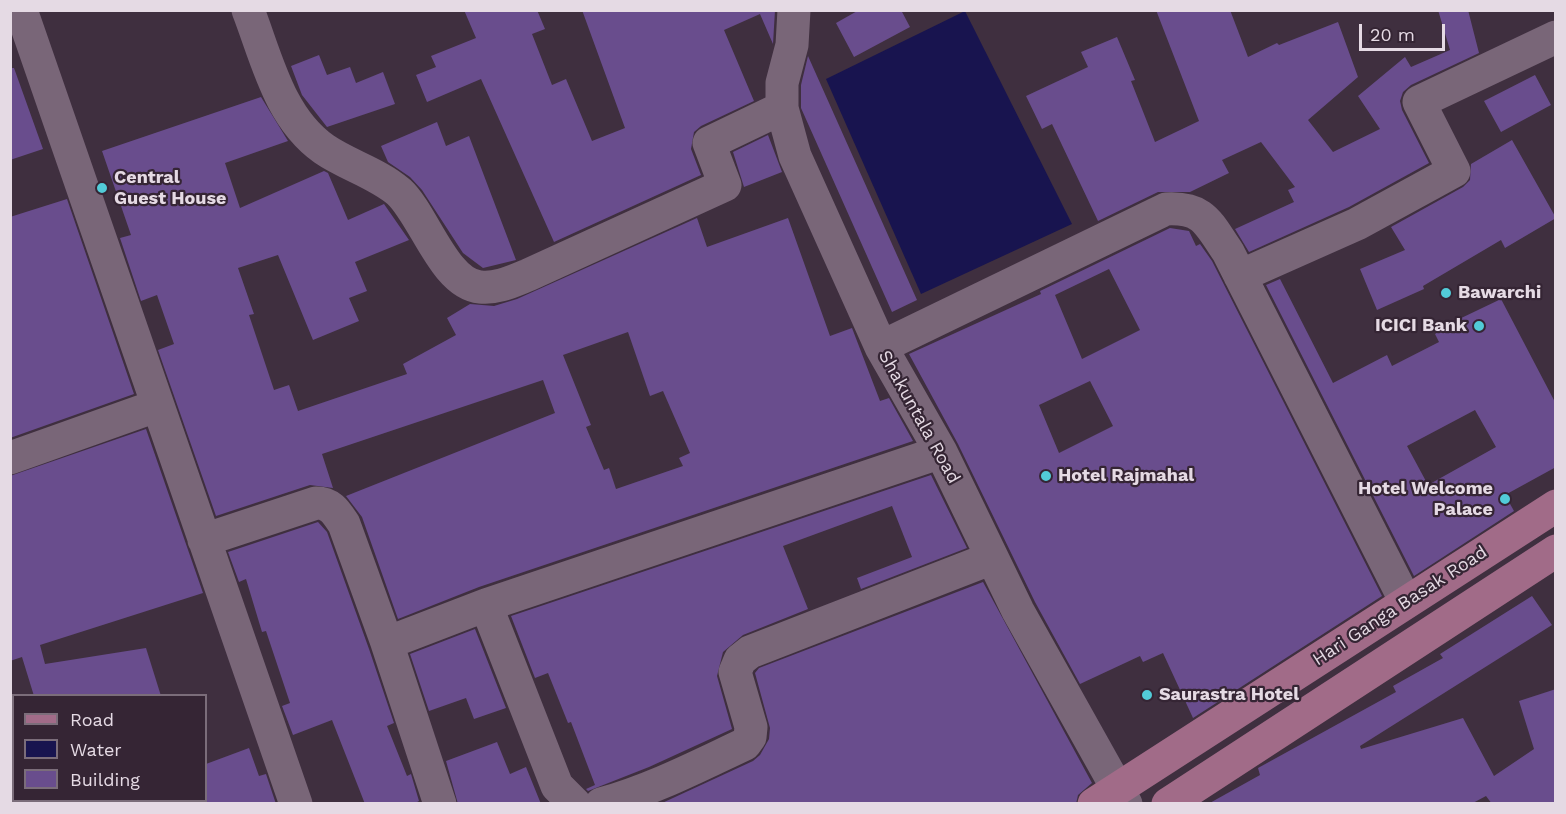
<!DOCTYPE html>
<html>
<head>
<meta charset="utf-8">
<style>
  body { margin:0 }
  #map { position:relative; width:1566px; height:814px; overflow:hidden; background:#3f2f3f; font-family:"Work Sans",sans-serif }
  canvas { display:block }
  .frame { position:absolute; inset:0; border:12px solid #e5dae4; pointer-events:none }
  .legend { position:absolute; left:12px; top:694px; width:195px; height:108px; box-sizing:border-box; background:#352534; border:2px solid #7b6d7a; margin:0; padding:8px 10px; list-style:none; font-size:18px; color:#e5dae4 }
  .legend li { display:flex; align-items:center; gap:12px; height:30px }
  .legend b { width:30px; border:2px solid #7b6d7a }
  .scale { position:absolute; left:1359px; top:24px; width:86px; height:27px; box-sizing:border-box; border:3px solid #e5dae4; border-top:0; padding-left:8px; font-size:18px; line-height:21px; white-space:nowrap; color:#e5dae4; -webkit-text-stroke:4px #352534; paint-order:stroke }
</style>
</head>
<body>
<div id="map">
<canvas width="1566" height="814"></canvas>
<div class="frame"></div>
<ul class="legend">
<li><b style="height:8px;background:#a16b88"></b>Road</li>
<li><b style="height:16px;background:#18144f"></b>Water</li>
<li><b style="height:16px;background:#694d8d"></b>Building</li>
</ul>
<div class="scale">20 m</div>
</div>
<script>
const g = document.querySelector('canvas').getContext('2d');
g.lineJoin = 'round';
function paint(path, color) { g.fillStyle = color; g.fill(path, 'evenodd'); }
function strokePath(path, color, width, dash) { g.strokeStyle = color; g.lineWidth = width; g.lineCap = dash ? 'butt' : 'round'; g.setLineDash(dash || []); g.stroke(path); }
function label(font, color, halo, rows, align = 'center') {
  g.font = font + ' "Work Sans",sans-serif'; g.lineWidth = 4.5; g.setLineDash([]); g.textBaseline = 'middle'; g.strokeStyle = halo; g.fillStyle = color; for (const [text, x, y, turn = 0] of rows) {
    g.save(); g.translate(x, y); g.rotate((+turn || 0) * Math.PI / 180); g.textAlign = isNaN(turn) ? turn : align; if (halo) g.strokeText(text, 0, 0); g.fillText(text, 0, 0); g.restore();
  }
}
paint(new Path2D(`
  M 965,11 L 1072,224 L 921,294 L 826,79 Z`), '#18144f');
paint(new Path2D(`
  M 464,10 L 537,10 L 545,29 L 532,34 L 552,85 L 566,79 L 592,141 L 625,128 L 582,10 L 775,10 L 773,44 L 760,14 L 724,30 L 754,101 L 701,126 L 694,132 L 691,149 L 701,175 L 554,242 L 481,79 L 427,102 L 416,75 L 436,67 L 431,56 L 476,38 Z
  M 859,10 L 901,10 L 910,27 L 854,57 L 836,23 Z
  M 1156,10 L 1230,10 L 1248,57 L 1277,43 L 1279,45 L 1338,22 L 1358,77 L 1308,120 L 1333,152 L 1380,129 L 1358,96 L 1405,57 L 1411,67 L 1450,50 L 1438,10 L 1468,10 L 1479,53 L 1411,85 L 1403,92 L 1400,101 L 1402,110 L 1429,163 L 1349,207 L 1249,252 L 1235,229 L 1294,202 L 1288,190 L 1295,187 L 1261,142 L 1222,160 L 1229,173 L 1190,192 L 1158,192 L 1098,221 L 1052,124 L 1042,129 L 1026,96 L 1088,67 L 1081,52 L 1117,37 L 1135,80 L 1131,81 L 1155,142 L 1199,121 Z
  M 319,55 L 327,75 L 350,67 L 356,83 L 383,72 L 395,104 L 327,127 L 302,95 L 291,66 Z
  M 808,56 L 917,300 L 892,312 L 801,108 L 801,85 Z
  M 10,68 L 14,68 L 43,149 L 10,160 Z
  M 1535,75 L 1551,105 L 1501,132 L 1484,101 Z
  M 261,97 L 288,141 L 225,163 L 240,208 L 324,171 L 328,173 L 348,220 L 384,204 L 409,240 L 355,262 L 367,291 L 349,298 L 359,321 L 313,340 L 278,255 L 238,268 L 254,314 L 249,315 L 274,390 L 289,385 L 298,411 L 407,374 L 403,364 L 456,335 L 447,318 L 470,304 L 494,306 L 517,299 L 697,218 L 707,247 L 788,218 L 830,336 L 852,328 L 880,401 L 889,398 L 913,441 L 479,587 L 398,619 L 362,517 L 346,496 L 555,413 L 543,380 L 322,454 L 333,488 L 310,485 L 216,516 L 158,350 L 174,344 L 157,295 L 141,301 L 120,238 L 131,235 L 102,151 ZM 628,332 L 650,396 L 663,391 L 690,453 L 679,458 L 683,466 L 616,489 L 609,468 L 604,470 L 586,427 L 591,425 L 563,355 Z
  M 437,122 L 446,146 L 469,136 L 516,260 L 483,268 L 463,253 L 422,190 L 410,177 L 388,162 L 381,146 Z
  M 768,135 L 782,172 L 744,187 L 733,152 Z
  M 1512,140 L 1556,218 L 1505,248 L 1501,240 L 1423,286 L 1424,289 L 1377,310 L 1360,269 L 1405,250 L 1391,227 L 1463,187 L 1470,180 L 1471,164 Z
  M 67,199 L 134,394 L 10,438 L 10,217 Z
  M 1170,228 L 1189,231 L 1196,246 L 1200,244 L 1212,261 L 1382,596 L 1193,718 L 1163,653 L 1143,662 L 1140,656 L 1080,684 L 1035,602 L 958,444 L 909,354 L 1041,294 L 1040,291 ZM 1109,269 L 1140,330 L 1082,359 L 1055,295 ZM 1090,381 L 1113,426 L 1059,453 L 1039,405 Z
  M 1280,279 L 1333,383 L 1387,355 L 1392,366 L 1439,342 L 1435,334 L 1455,321 L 1501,299 L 1556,404 L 1556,467 L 1505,495 L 1514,511 L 1414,576 L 1266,285 ZM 1475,410 L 1496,447 L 1428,485 L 1407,446 Z
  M 146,429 L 203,593 L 40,645 L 45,664 L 146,648 L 161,696 L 34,696 L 22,657 L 10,661 L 10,476 Z
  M 931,475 L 967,548 L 861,589 L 857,578 L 912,557 L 892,506 L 783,546 L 808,609 L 743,635 L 723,652 L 717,676 L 732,729 L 649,767 L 588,791 L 586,789 L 595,785 L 571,722 L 568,723 L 548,673 L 535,678 L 511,616 Z
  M 318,522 L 327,532 L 369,649 L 394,723 L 387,726 L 407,776 L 411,774 L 419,801 L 413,804 L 365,804 L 332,720 L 293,735 L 282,706 L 290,703 L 266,631 L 262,632 L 246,579 L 239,582 L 228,552 Z
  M 983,582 L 1092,783 L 1078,795 L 1076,804 L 660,804 L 753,761 L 760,755 L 769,739 L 770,728 L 755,673 L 759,668 Z
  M 1532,596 L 1552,625 L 1360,746 L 1361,749 L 1463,718 L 1494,776 L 1534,749 L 1519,701 L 1556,689 L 1556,804 L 1492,804 L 1486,796 L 1471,804 L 1208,804 L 1260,775 L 1258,768 L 1396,692 L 1393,686 L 1443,658 L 1440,654 Z
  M 475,629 L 506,708 L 474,719 L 466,698 L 429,711 L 410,654 Z
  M 497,742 L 510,774 L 526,767 L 541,804 L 458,804 L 446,761 Z
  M 249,748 L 259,776 L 266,774 L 276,804 L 206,804 L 206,764 Z`), '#694d8d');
strokePath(new Path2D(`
  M 21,10 L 296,804
  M 248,10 C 267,59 279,117 324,149 C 347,165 377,173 399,192 C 424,215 444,284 480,287 C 497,289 513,281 528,275 L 725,185 L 709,143 L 782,108
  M 794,10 L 792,45 L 782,83 L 782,108 L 795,156 L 881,347 L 941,452 L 1018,611 L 1126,804
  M 1240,276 L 1357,224 L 1454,171 L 1419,102 L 1556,37
  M 881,347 L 1166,209 C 1204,207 1208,223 1228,252 L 1406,602
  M 10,458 L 156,406
  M 204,540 L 316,503 C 331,503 336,512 344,524 L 387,643 L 440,804
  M 387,643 L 486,605
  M 575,804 L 557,786 L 486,605 L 941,452
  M 601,804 C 652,790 698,766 745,744 L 750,737 L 751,727 L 735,672 L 740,660 L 750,652 L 992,558`), '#796678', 33);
strokePath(new Path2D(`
  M 1094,804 L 1556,506
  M 1168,804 L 1556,551`), '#a16b88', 33);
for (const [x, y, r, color] of [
  [102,188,6,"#52cbd8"],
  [1446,293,6,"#52cbd8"],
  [1479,326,6,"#52cbd8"],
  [1046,476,6,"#52cbd8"],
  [1505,499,6,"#52cbd8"],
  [1147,695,6,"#52cbd8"]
]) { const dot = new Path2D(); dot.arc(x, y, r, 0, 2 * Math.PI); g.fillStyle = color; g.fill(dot); strokePath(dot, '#352534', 2); }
label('bold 18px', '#e5dae4', '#352534', [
  ["Central",114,178],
  ["Guest House",114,199],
  ["Bawarchi",1458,293],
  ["ICICI Bank",1467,326,"right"],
  ["Hotel Rajmahal",1058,476],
  ["Hotel Welcome",1493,489,"right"],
  ["Palace",1493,510,"right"],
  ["Saurastra Hotel",1159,695]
], 'left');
label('18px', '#e5dae4', '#352534', [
  ["Shakuntala Road",919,417,61],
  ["Hari Ganga Basak Road",1400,606,-33]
]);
</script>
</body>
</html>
